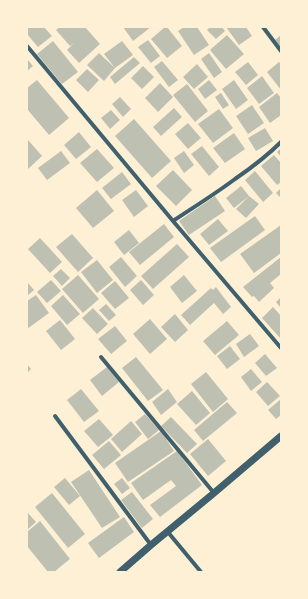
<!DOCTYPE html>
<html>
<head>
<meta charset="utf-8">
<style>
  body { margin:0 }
  #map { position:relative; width:308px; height:599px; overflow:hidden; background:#fdf0d5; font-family:"Work Sans",sans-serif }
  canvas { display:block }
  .frame { position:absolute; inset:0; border:28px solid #fdf0d5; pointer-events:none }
</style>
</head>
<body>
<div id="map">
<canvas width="308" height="599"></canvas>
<div class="frame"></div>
</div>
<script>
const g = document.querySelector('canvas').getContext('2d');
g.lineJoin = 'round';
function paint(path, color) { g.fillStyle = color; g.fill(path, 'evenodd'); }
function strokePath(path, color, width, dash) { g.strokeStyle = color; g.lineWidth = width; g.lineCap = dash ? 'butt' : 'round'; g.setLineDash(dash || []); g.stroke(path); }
paint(new Path2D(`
  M 27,27 L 44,27 L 52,36 L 38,47 L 27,34 Z
  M 60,27 L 85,27 L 100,44 L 79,63 L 67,50 L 74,43 L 70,46 L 56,30 Z
  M 123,27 L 151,27 L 133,41 Z
  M 165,27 L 167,27 L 182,46 L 167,58 L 151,39 Z
  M 184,27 L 197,27 L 209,45 L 194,55 L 178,31 Z
  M 210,27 L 222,27 L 225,31 L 216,39 L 207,30 Z
  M 226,27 L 246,27 L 252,36 L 239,45 Z
  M 227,35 L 244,54 L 226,69 L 210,50 Z
  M 281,35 L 281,48 L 275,40 Z
  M 148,40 L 160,56 L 151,63 L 138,47 Z
  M 53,41 L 78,72 L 62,84 L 37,54 Z
  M 122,41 L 133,55 L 115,68 L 104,81 L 87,65 L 99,53 L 115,68 L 104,54 Z
  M 209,53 L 222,72 L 214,78 L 201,59 Z
  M 134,57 L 140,63 L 115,84 L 110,77 Z
  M 27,59 L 33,66 L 27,71 Z
  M 162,61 L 178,80 L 169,87 L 154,67 Z
  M 248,62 L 258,75 L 246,85 L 235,72 Z
  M 279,62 L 281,64 L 281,90 L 267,72 Z
  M 197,64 L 208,77 L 194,89 L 183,77 Z
  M 143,66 L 154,77 L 142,89 L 131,78 Z
  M 87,69 L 99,80 L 88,92 L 76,80 Z
  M 262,76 L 274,93 L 259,104 L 247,88 Z
  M 37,80 L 69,118 L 49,135 L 27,109 L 27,88 Z
  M 209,80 L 217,90 L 205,99 L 198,89 Z
  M 234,80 L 248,100 L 236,109 L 222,89 Z
  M 160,83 L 173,97 L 158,112 L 145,98 Z
  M 187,84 L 208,111 L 195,122 L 173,95 Z
  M 221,93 L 229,105 L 223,109 L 215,97 Z
  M 277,93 L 281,98 L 281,115 L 270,123 L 259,107 Z
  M 120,97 L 131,109 L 123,117 L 112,104 Z
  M 252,105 L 264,123 L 248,134 L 236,116 Z
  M 174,108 L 182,117 L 161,136 L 153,127 Z
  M 219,109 L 233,128 L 213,143 L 198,124 Z
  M 111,110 L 120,120 L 110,129 L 101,118 Z
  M 134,119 L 171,161 L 152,178 L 115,136 Z
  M 188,123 L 201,138 L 188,149 L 175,134 Z
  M 265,128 L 273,141 L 256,151 L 248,138 Z
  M 79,132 L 91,147 L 76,159 L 64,145 Z
  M 234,133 L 245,149 L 225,163 L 213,148 Z
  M 28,140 L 42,156 L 27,170 L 27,141 Z
  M 202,146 L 219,167 L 209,176 L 191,154 Z
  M 281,148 L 281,157 L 277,152 Z
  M 97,149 L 114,168 L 97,182 L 80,163 Z
  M 61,151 L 70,163 L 47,180 L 38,168 Z
  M 184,151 L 194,165 L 184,173 L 174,158 Z
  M 274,155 L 281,163 L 281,182 L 277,185 L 261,166 Z
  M 173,170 L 192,190 L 176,206 L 156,186 Z
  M 255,171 L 273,193 L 263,202 L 245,180 Z
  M 122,172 L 131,184 L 111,199 L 102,188 Z
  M 241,186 L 249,196 L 234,208 L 226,198 Z
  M 281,188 L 281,198 L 276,193 Z
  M 97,190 L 114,211 L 93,228 L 76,208 Z
  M 136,190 L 148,206 L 134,217 L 122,200 Z
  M 215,196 L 225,211 L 189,235 L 179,221 Z
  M 249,196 L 259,204 L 246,218 L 236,209 Z
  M 255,216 L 265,230 L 221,262 L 210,248 Z
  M 218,219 L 228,231 L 209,245 L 200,234 Z
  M 164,224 L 174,237 L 140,265 L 129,252 Z
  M 281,225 L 281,253 L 254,273 L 240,254 Z
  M 129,230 L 139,243 L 124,255 L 114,242 Z
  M 72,234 L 93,258 L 78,272 L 56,247 Z
  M 40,238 L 62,262 L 50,273 L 28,249 Z
  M 177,244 L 189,257 L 153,289 L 141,276 Z
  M 121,257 L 137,276 L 125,287 L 109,267 Z
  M 281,257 L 281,274 L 270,283 L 274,288 L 259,302 L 254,296 L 252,297 L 243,287 Z
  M 97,260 L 113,280 L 97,293 L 81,272 Z
  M 61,269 L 70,278 L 62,286 L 53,276 Z
  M 78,275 L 99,299 L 83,313 L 62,289 Z
  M 184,275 L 197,291 L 182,303 L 170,287 Z
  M 51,280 L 61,291 L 47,303 L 37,292 Z
  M 141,280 L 154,295 L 143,305 L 130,290 Z
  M 115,281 L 129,298 L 115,309 L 101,293 Z
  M 27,282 L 34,290 L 27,296 Z
  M 216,287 L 231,307 L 223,314 L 214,303 L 190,325 L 181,315 L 211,288 L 213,290 Z
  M 36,295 L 49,313 L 27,329 L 27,301 Z
  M 63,295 L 80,314 L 67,325 L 51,306 Z
  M 281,297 L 281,308 L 276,302 Z
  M 106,304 L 116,315 L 109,321 L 99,310 Z
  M 273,307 L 281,316 L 281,339 L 262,318 Z
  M 93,308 L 108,324 L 97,334 L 82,318 Z
  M 175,314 L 188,330 L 175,342 L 161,327 Z
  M 150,319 L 167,339 L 150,354 L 133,334 Z
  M 60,320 L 75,339 L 61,350 L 46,331 Z
  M 227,321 L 239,335 L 215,355 L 203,341 Z
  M 115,326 L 127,341 L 111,354 L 98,339 Z
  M 250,334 L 259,346 L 244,357 L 236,344 Z
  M 230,346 L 240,359 L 227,369 L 217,356 Z
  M 265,354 L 277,368 L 266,376 L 255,363 Z
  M 136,357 L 163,390 L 148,401 L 122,368 Z
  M 27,364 L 31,369 L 27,373 Z
  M 107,367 L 119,382 L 102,396 L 90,380 Z
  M 251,369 L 262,382 L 251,391 L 241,377 Z
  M 206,372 L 228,399 L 213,412 L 191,384 Z
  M 267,382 L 280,396 L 268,406 L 256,392 Z
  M 81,389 L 99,411 L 84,422 L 67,400 Z
  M 168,389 L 177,402 L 161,415 L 152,402 Z
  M 192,391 L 210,413 L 196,425 L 177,404 Z
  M 281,399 L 281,415 L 276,419 L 268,410 Z
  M 227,402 L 237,413 L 203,441 L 194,430 Z
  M 145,414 L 159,430 L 148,439 L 135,422 Z
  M 171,417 L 197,444 L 187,453 L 161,426 Z
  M 99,419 L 113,435 L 98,447 L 84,431 Z
  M 131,421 L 142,434 L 122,452 L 111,439 Z
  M 161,431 L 174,451 L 128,482 L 115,463 Z
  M 208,439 L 226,461 L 208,476 L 190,454 Z
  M 109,441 L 121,455 L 104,469 L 92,455 Z
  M 177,451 L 202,485 L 160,517 L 150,505 L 176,486 L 171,480 L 143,500 L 131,483 Z
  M 89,470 L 120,517 L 102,528 L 71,482 Z
  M 65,478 L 80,496 L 69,505 L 54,487 Z
  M 122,478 L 130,488 L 122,494 L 114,484 Z
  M 132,492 L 153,519 L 142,528 L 121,500 Z
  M 52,493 L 85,534 L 68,548 L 35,507 Z
  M 27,512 L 36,522 L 27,530 Z
  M 124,517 L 134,532 L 99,558 L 88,543 Z
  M 40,521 L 70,559 L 54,572 L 48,572 L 27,546 L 27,532 Z`), '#bec0b2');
strokePath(new Path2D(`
  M 263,27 L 281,51
  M 27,46 L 173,221 L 281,348
  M 173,221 C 194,207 215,194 235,179 C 251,168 267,156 281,142
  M 101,357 L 214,493
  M 55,416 L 151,545
  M 167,531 L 201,572`), '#3f606c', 4);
strokePath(new Path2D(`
  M 120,572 L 151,545 L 214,493 L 281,436`), '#3f606c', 7);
</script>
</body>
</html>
